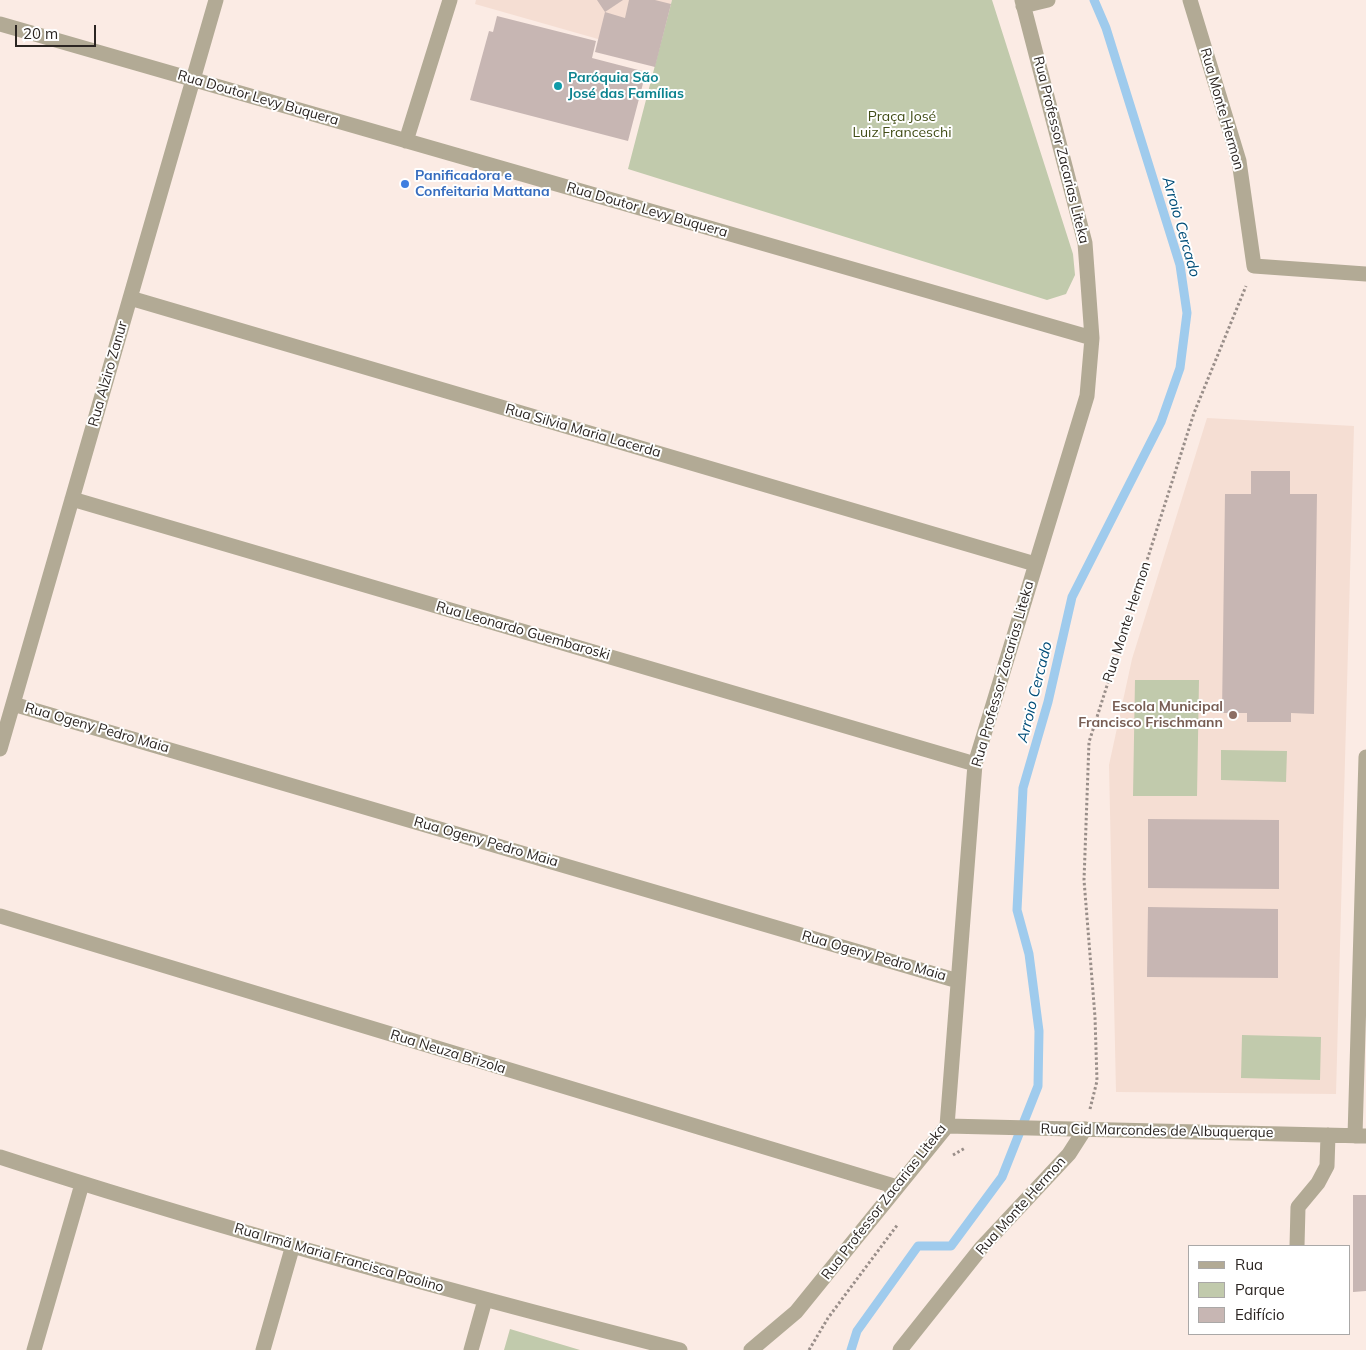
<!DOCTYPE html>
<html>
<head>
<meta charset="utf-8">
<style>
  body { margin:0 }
  #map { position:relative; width:1366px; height:1350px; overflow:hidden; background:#fbebe4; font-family:Mulish,sans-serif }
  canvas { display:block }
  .legend { position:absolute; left:1188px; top:1245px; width:162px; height:90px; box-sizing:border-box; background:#fff; border:1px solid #aaa8a7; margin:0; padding:6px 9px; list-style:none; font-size:15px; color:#2b2522 }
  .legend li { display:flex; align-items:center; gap:10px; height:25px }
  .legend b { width:25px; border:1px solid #aaa8a7 }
  .scale { position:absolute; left:15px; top:25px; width:81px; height:22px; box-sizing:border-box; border:2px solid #2b2522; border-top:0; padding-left:6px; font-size:15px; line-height:18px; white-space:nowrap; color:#2b2522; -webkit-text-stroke:4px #fff; paint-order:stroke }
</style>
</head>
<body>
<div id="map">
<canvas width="1366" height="1350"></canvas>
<ul class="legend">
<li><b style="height:6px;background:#b2aa95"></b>Rua</li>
<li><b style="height:14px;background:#c1caac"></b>Parque</li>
<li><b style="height:14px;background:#c7b6b3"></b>Edifício</li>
</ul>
<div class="scale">20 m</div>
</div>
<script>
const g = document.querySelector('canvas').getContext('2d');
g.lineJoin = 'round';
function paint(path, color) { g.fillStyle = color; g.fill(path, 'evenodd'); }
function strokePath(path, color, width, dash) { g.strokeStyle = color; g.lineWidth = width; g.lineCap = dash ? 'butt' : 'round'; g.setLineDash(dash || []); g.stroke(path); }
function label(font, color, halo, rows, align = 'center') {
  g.font = font + ' Mulish,sans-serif'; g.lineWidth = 4; g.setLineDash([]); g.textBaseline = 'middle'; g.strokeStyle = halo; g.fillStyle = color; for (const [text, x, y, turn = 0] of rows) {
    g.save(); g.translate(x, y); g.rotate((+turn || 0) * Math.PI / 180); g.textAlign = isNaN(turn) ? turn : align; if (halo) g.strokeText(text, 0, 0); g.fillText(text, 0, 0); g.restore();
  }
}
paint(new Path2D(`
  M 476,0 L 672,0 L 655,67 L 598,39 L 475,4 Z
  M 1207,418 L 1354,426 L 1336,1094 L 1116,1092 L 1109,765 L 1132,659 Z`), '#f5ded3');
paint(new Path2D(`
  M 672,0 L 992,0 L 1073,254 L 1075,275 L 1066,294 L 1047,300 L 628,169 Z
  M 1135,680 L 1199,680 L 1197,796 L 1133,796 Z
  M 1221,750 L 1287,751 L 1286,782 L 1221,780 Z
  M 1242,1035 L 1321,1037 L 1320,1080 L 1241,1078 Z
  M 510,1329 L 580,1350 L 504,1350 Z`), '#c1caac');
strokePath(new Path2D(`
  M 851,1350 L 857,1331 L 918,1246 L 951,1246 L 1002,1177 L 1038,1086 L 1039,1031 L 1029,954 L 1017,910 L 1023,788 L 1048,702 L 1072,597 L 1161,422 L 1180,368 L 1187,313 L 1180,265 L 1106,28 L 1094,0`), '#9fcbed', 9);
paint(new Path2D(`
  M 597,0 L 623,0 L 605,12 Z
  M 629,0 L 655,0 L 671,4 L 655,67 L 595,52 L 605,12 L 625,18 Z
  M 497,16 L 596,41 L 592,58 L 646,72 L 628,141 L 470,100 L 489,31 L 493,32 Z
  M 1251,471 L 1290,471 L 1290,494 L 1317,494 L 1314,714 L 1291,713 L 1291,722 L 1247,722 L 1247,713 L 1222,713 L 1225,494 L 1251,494 Z
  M 1148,819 L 1279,820 L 1279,889 L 1148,888 Z
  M 1148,907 L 1278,909 L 1278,978 L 1147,977 Z
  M 1353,1195 L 1366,1195 L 1366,1291 L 1353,1292 Z`), '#c7b6b3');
strokePath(new Path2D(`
  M 1090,1109 L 1097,1081 L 1095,1017 L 1084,880 L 1089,742 L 1194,413 L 1246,286
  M 953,1155 L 965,1148
  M 809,1350 L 828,1318 L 898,1224`), '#998e89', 3, [2.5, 2.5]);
strokePath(new Path2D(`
  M 1190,0 L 1239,161 L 1254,266 L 1366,274
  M 1023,6 L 1048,0
  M 0,24 L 1092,338
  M 406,141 L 450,0
  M 130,298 L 1035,564
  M 72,499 L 975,764
  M 13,704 L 958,981
  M 0,749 L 216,0
  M 0,916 L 897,1187
  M 947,1126 L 1366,1136
  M 1355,1136 L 1366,757
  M 0,1157 C 224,1230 452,1292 680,1350
  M 1297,1246 L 1298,1207 L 1318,1183 L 1327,1166 L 1328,1135
  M 34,1350 L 82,1184
  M 263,1350 L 293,1245
  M 471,1350 L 485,1300
  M 751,1350 L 796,1312 L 947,1126 L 975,764 L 1087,396 L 1092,338 L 1085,243 L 1022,0
  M 900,1350 L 982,1247 L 1069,1154 L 1085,1129`), '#b2aa95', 15);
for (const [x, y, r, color] of [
  [558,86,5,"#0f9aa8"],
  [405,184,5,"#3f7fe0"],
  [1233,715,5,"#8d6e63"]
]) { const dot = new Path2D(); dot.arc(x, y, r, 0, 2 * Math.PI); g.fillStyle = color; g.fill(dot); strokePath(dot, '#fff', 2); }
label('bold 14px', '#0d838f', '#fff', [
  ["Paróquia São",568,78],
  ["José das Famílias",568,94]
], 'left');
label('14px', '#2b2522', '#fff', [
  ["Rua Doutor Levy Buquera",258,98,16],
  ["Rua Monte Hermon",1222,109,74],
  ["Rua Professor Zacarias Liteka",1061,150,76],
  ["Rua Doutor Levy Buquera",647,210,16],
  ["Rua Alziro Zanur",108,374,-74],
  ["Rua Silvia Maria Lacerda",583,431,16],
  ["Rua Monte Hermon",1127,622,-72],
  ["Rua Leonardo Guembaroski",523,631,16],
  ["Rua Professor Zacarias Liteka",1003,674,-74],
  ["Rua Ogeny Pedro Maia",97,728,16],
  ["Rua Ogeny Pedro Maia",486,842,16],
  ["Rua Ogeny Pedro Maia",874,956,16],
  ["Rua Neuza Brizola",448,1052,17],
  ["Rua Cid Marcondes de Albuquerque",1157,1131,1],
  ["Rua Professor Zacarias Liteka",884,1202,-52],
  ["Rua Monte Hermon",1021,1206,-48],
  ["Rua Irmã Maria Francisca Paolino",339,1258,16]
]);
label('14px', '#404c15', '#fff', [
  ["Praça José",902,117],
  ["Luiz Franceschi",902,133]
]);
label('bold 14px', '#366cbe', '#fff', [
  ["Panificadora e",415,176],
  ["Confeitaria Mattana",415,192]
], 'left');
label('bold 14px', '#785e54', '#fff', [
  ["Escola Municipal",1223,707],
  ["Francisco Frischmann",1223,723]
], 'right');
label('italic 15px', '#004d78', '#fff', [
  ["Arroio Cercado",1181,227,74],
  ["Arroio Cercado",1035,692,-76]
]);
</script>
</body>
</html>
